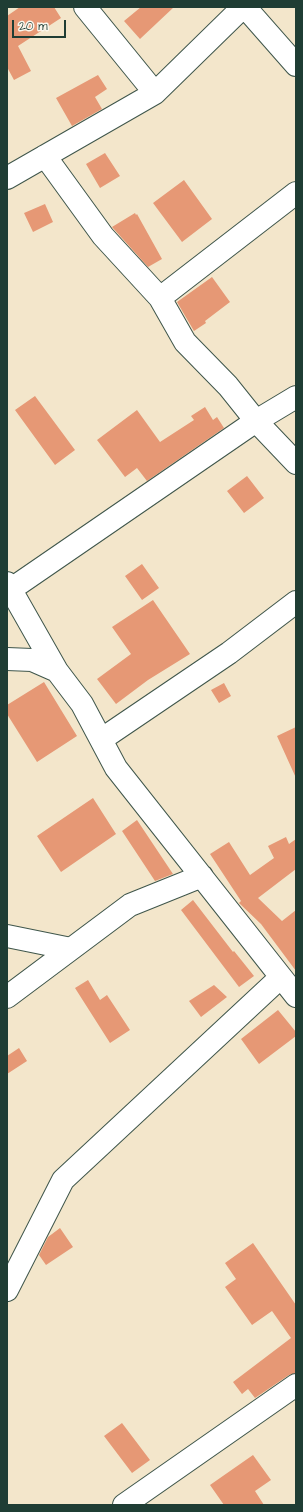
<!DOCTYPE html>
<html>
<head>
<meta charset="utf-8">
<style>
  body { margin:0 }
  #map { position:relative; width:303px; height:1512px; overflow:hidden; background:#f3e6cb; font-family:"Architects Daughter",sans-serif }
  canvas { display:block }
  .frame { position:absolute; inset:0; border:8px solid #1f3d34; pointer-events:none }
  .scale { position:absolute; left:12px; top:20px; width:54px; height:18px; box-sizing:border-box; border:2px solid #1f3d34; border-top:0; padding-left:5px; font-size:12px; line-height:14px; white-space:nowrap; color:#1f3d34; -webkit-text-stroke:3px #fbf7ec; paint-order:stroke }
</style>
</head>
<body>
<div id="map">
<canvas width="303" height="1512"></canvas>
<div class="frame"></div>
<div class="scale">20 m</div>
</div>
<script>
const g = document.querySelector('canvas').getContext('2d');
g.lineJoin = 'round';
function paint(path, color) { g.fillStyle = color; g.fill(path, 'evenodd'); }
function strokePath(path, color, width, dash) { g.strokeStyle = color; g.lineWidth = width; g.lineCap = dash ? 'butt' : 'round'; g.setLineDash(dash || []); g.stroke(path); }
paint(new Path2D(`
  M 20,7 L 54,7 L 61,18 L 18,46 L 31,71 L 14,80 L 7,67 L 7,16 Z
  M 141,7 L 174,7 L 140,39 L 124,21 Z
  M 98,75 L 107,89 L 95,97 L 102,109 L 72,126 L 56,98 Z
  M 105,153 L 120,176 L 100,188 L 86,164 Z
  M 184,180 L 212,219 L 182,242 L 153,203 Z
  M 45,204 L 53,222 L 33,232 L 24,213 Z
  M 135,213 L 136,215 L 137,214 L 162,259 L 148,267 L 112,227 Z
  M 212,277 L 230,302 L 205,321 L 206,323 L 194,331 L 177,302 Z
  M 35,396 L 75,450 L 55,465 L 15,410 Z
  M 205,407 L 213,420 L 217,417 L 224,428 L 147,481 L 137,468 L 125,477 L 97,440 L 137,410 L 160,442 L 194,420 L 191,416 Z
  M 247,476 L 264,498 L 244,513 L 227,491 Z
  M 142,564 L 159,588 L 142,600 L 125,576 Z
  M 153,600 L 190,654 L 148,680 L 116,704 L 97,679 L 131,654 L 112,627 Z
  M 44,682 L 77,736 L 37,762 L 7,714 L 7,705 Z
  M 224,683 L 231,696 L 219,703 L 211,690 Z
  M 296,727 L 296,778 L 277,736 Z
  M 93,798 L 116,834 L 61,872 L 37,836 Z
  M 137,820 L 173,874 L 155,881 L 122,831 Z
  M 286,837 L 289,844 L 296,839 L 296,869 L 258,898 L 282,921 L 296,910 L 296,971 L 261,924 L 239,903 L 241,901 L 210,854 L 229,842 L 250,875 L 274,858 L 268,846 Z
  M 193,900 L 233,952 L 234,951 L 254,976 L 239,987 L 181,910 Z
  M 88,980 L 100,1000 L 107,995 L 130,1030 L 110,1043 L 75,988 Z
  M 214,985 L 227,997 L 201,1017 L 189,1001 Z
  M 278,1010 L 296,1032 L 296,1036 L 259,1064 L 241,1039 Z
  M 19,1048 L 27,1061 L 7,1074 L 7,1056 Z
  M 60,1228 L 73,1247 L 46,1265 L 39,1255 L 48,1237 Z
  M 253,1243 L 296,1305 L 296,1373 L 289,1375 L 255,1398 L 248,1389 L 242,1394 L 233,1382 L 291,1338 L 272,1311 L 252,1325 L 225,1287 L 236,1279 L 225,1263 Z
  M 122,1423 L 150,1460 L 132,1473 L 104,1436 Z
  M 253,1455 L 271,1480 L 255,1491 L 264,1505 L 224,1505 L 210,1485 Z`), '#e69875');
const minor = new Path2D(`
  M 85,7 L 155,93
  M 245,7 L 296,65
  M 7,178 L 155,93 L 243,7
  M 160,298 L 296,193
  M 296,397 L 256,421 L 296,463
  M 7,583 L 57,671
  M 7,592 L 256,421 L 228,386 L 185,342 L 160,298 L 103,236 L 45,156
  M 7,659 L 32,660 L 57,671 L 82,704 L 116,768 L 296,996
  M 102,739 L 229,653 L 296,602
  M 7,936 L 71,949
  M 7,997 L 130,905 L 202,876
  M 7,1290 L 63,1180 L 281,977
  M 124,1505 L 296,1385`);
strokePath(minor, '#3f564b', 24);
strokePath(minor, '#fff', 22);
</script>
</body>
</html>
